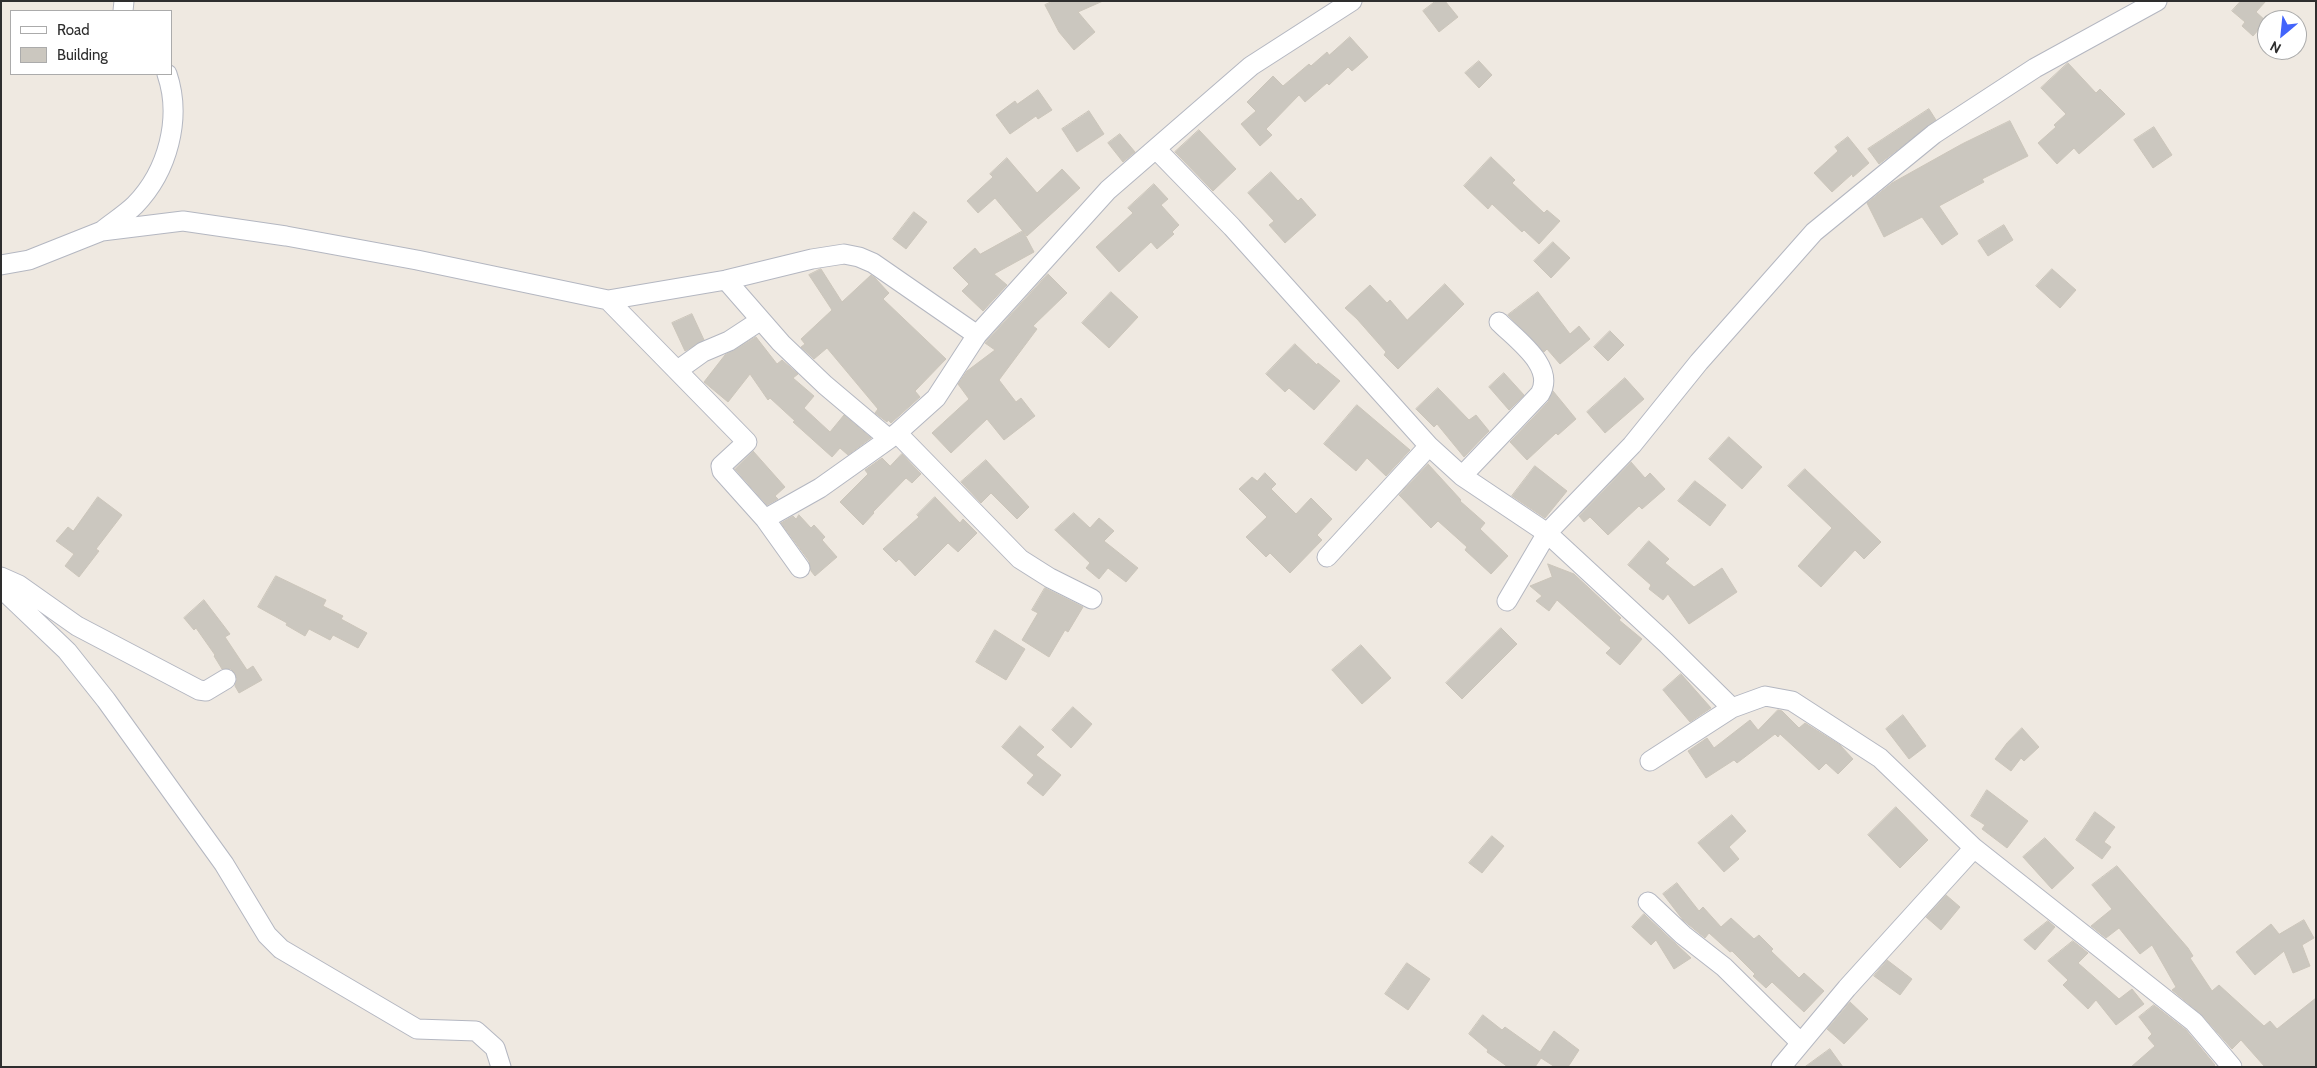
<!DOCTYPE html>
<html>
<head>
<meta charset="utf-8">
<style>
  body { margin:0 }
  #map { position:relative; width:2317px; height:1068px; overflow:hidden; background:#efe9e1; font-family:Cabin,sans-serif }
  canvas { display:block }
  .frame { position:absolute; inset:0; border:2px solid #2e2e2e; pointer-events:none }
  .legend { position:absolute; left:10px; top:10px; width:162px; height:65px; box-sizing:border-box; background:#fff; border:1px solid #ababab; margin:0; padding:6px 9px; list-style:none; font-size:15px; color:#2e2e2e }
  .legend li { display:flex; align-items:center; gap:10px; height:25px }
  .legend b { width:25px; border:1px solid #ababab }
  .north { position:absolute; left:2257px; top:10px; width:50px; height:50px; box-sizing:border-box; background:#fff; border:1px solid #ababab; border-radius:50%; rotate:208deg; font-size:14px; font-weight:700; line-height:20px; text-align:center; color:#2e2e2e }
  .north::after { content:''; display:block; margin:auto; width:18px; height:22px; background:#4264fb; clip-path:polygon(50% 0,100% 100%,50% 72%,0 100%) }
</style>
</head>
<body>
<div id="map">
<canvas width="2317" height="1068"></canvas>
<div class="frame"></div>
<ul class="legend">
<li><b style="height:6px;background:#fff"></b>Road</li>
<li><b style="height:14px;background:#cbc7bf"></b>Building</li>
</ul>
<div class="north">N</div>
</div>
<script>
const g = document.querySelector('canvas').getContext('2d');
g.lineJoin = 'round';
function paint(path, color) { g.fillStyle = color; g.fill(path, 'evenodd'); }
function strokePath(path, color, width, dash) { g.strokeStyle = color; g.lineWidth = width; g.lineCap = dash ? 'butt' : 'round'; g.setLineDash(dash || []); g.stroke(path); }
const building = new Path2D(`
  M 1053,1 L 1103,1 L 1078,12 L 1095,32 L 1074,50 L 1059,32 L 1045,5 Z
  M 1436,1 L 1445,1 L 1458,17 L 1439,32 L 1423,11 Z
  M 2241,1 L 2266,1 L 2256,12 L 2266,21 L 2253,36 L 2242,26 L 2245,22 L 2232,11 Z
  M 1350,37 L 1368,57 L 1352,71 L 1348,67 L 1329,85 L 1327,83 L 1305,102 L 1299,95 L 1266,129 L 1272,135 L 1260,146 L 1241,124 L 1256,111 L 1247,102 L 1273,76 L 1283,86 L 1309,64 L 1311,66 L 1327,52 L 1329,55 Z
  M 1479,61 L 1492,75 L 1479,88 L 1465,73 Z
  M 2068,63 L 2096,93 L 2100,89 L 2125,114 L 2079,154 L 2074,148 L 2057,164 L 2038,143 L 2056,127 L 2054,125 L 2066,114 L 2041,88 Z
  M 1038,90 L 1052,110 L 1038,119 L 1036,116 L 1010,134 L 996,115 L 1015,101 L 1017,104 Z
  M 1929,109 L 1936,120 L 1879,164 L 1868,149 Z
  M 1089,111 L 1104,134 L 1077,152 L 1062,129 Z
  M 2010,121 L 2028,156 L 1982,179 L 1984,182 L 1939,206 L 1958,234 L 1942,245 L 1922,217 L 1884,237 L 1867,203 L 1892,183 L 1962,144 Z
  M 2154,127 L 2172,155 L 2153,168 L 2134,140 Z
  M 1199,130 L 1236,169 L 1213,191 L 1175,152 Z
  M 1120,134 L 1135,152 L 1123,162 L 1108,143 Z
  M 1848,137 L 1869,163 L 1853,177 L 1852,174 L 1832,192 L 1814,173 L 1838,151 L 1835,147 Z
  M 1491,157 L 1515,180 L 1512,183 L 1544,213 L 1547,210 L 1560,221 L 1539,244 L 1524,230 L 1522,232 L 1492,204 L 1488,209 L 1464,186 Z
  M 1007,158 L 1037,193 L 1062,169 L 1080,188 L 1027,236 L 995,198 L 978,213 L 967,201 L 993,177 L 990,174 Z
  M 1271,172 L 1298,201 L 1301,198 L 1316,215 L 1285,243 L 1269,225 L 1274,221 L 1248,193 Z
  M 1154,184 L 1168,199 L 1161,205 L 1179,225 L 1172,232 L 1174,234 L 1157,249 L 1151,242 L 1119,272 L 1096,247 L 1133,213 L 1128,208 Z
  M 914,212 L 927,222 L 906,249 L 893,239 Z
  M 2004,225 L 2013,240 L 1988,256 L 1978,241 Z
  M 1023,231 L 1034,252 L 994,274 L 1007,285 L 983,311 L 962,291 L 969,284 L 953,268 L 975,248 L 980,254 Z
  M 1553,242 L 1570,258 L 1551,278 L 1534,261 Z
  M 821,269 L 842,302 L 871,275 L 875,278 L 889,293 L 883,299 L 946,359 L 915,391 L 920,397 L 891,423 L 888,420 L 887,422 L 875,413 L 878,409 L 827,348 L 814,359 L 801,347 L 805,344 L 801,339 L 832,310 L 809,275 Z
  M 2052,269 L 2076,290 L 2060,308 L 2036,286 Z
  M 1048,274 L 1067,293 L 1033,326 L 1037,329 L 999,380 L 1016,402 L 1021,398 L 1035,416 L 1004,440 L 987,419 L 951,453 L 932,433 L 969,399 L 958,384 L 967,371 L 995,350 L 985,343 Z
  M 1445,284 L 1464,304 L 1398,369 L 1384,355 L 1386,352 L 1357,319 L 1345,308 L 1370,285 L 1387,303 L 1390,300 L 1407,320 Z
  M 1111,292 L 1138,317 L 1109,348 L 1082,323 Z
  M 1538,292 L 1570,334 L 1579,326 L 1590,339 L 1560,364 L 1547,349 L 1544,352 L 1508,315 Z
  M 692,314 L 704,340 L 685,351 L 672,323 Z
  M 1610,331 L 1624,345 L 1608,361 L 1594,347 Z
  M 756,337 L 777,364 L 782,360 L 798,374 L 793,378 L 814,396 L 804,408 L 830,432 L 844,415 L 871,438 L 848,455 L 840,448 L 832,457 L 793,422 L 795,421 L 770,398 L 768,400 L 750,374 L 728,402 L 704,382 L 725,355 Z
  M 1295,344 L 1317,365 L 1318,363 L 1340,381 L 1314,410 L 1289,388 L 1285,392 L 1266,374 Z
  M 1504,373 L 1524,395 L 1509,410 L 1489,387 Z
  M 1625,378 L 1644,399 L 1605,433 L 1587,412 Z
  M 1438,388 L 1469,420 L 1476,415 L 1489,431 L 1464,457 L 1437,424 L 1434,427 L 1416,409 Z
  M 1553,391 L 1576,419 L 1558,435 L 1556,433 L 1527,460 L 1510,442 L 1548,402 Z
  M 1357,405 L 1410,450 L 1386,476 L 1367,458 L 1356,471 L 1324,444 Z
  M 1729,437 L 1762,467 L 1742,489 L 1709,459 Z
  M 753,451 L 785,487 L 775,496 L 778,499 L 767,505 L 735,469 Z
  M 902,454 L 921,474 L 912,483 L 906,478 L 873,512 L 874,513 L 863,525 L 840,502 L 868,474 L 865,470 L 882,458 L 890,466 Z
  M 986,460 L 1029,507 L 1017,519 L 991,493 L 981,503 L 961,482 Z
  M 1631,462 L 1645,478 L 1650,473 L 1665,489 L 1642,509 L 1639,506 L 1608,535 L 1590,517 L 1584,522 L 1579,516 Z
  M 1428,464 L 1461,500 L 1460,501 L 1485,523 L 1480,529 L 1508,556 L 1491,574 L 1465,550 L 1467,547 L 1438,521 L 1431,528 L 1399,495 Z
  M 1535,466 L 1567,491 L 1545,518 L 1512,496 Z
  M 1805,469 L 1881,542 L 1864,559 L 1855,550 L 1821,587 L 1798,566 L 1832,528 L 1788,486 Z
  M 1265,473 L 1276,484 L 1271,489 L 1296,514 L 1311,498 L 1332,519 L 1317,535 L 1322,540 L 1290,573 L 1270,553 L 1266,557 L 1246,537 L 1267,517 L 1239,489 L 1252,477 L 1257,481 Z
  M 1695,481 L 1726,505 L 1710,526 L 1678,501 Z
  M 98,497 L 122,515 L 96,549 L 99,551 L 79,577 L 65,566 L 74,554 L 56,541 L 68,527 L 73,531 Z
  M 935,497 L 960,523 L 963,519 L 977,533 L 958,552 L 948,543 L 915,576 L 899,559 L 896,562 L 883,549 L 919,517 L 917,515 Z
  M 1074,513 L 1090,528 L 1099,518 L 1114,531 L 1104,541 L 1138,568 L 1126,582 L 1108,568 L 1099,579 L 1086,568 L 1090,563 L 1055,530 Z
  M 799,515 L 811,528 L 814,525 L 825,537 L 822,540 L 837,557 L 815,576 L 811,571 L 809,561 L 781,523 L 793,516 L 796,519 Z
  M 1649,541 L 1669,559 L 1665,563 L 1694,587 L 1722,568 L 1737,592 L 1689,624 L 1668,594 L 1663,600 L 1649,589 L 1651,585 L 1628,565 Z
  M 1548,564 L 1574,574 L 1621,618 L 1619,620 L 1642,639 L 1620,665 L 1606,653 L 1611,648 L 1557,600 L 1549,611 L 1536,601 L 1542,596 L 1530,586 L 1552,577 Z
  M 276,576 L 326,600 L 323,606 L 343,616 L 341,619 L 367,633 L 358,648 L 333,635 L 330,640 L 309,629 L 305,636 L 286,625 L 287,623 L 258,607 Z
  M 1045,588 L 1083,607 L 1068,632 L 1065,630 L 1049,657 L 1022,640 L 1038,613 L 1032,610 Z
  M 204,600 L 230,634 L 225,637 L 247,670 L 253,666 L 262,680 L 239,693 L 235,686 L 237,679 L 235,673 L 231,669 L 222,669 L 214,656 L 215,655 L 196,628 L 194,630 L 184,618 Z
  M 1501,628 L 1517,644 L 1462,699 L 1446,683 Z
  M 995,630 L 1025,649 L 1006,680 L 976,662 Z
  M 1361,645 L 1391,678 L 1362,704 L 1332,670 Z
  M 1681,674 L 1711,708 L 1690,722 L 1663,690 Z
  M 1073,707 L 1092,724 L 1071,748 L 1052,730 Z
  M 1778,710 L 1782,711 L 1799,728 L 1805,723 L 1840,745 L 1853,759 L 1838,774 L 1826,763 L 1819,770 L 1780,734 L 1778,737 L 1775,734 L 1737,763 L 1734,760 L 1706,778 L 1688,751 L 1707,738 L 1714,748 L 1750,720 L 1758,730 Z
  M 1903,715 L 1926,746 L 1909,759 L 1886,729 Z
  M 1020,726 L 1044,747 L 1036,755 L 1061,775 L 1043,796 L 1027,783 L 1034,775 L 1002,747 Z
  M 2022,728 L 2039,747 L 2024,761 L 2021,758 L 2011,771 L 1995,759 L 2007,743 Z
  M 1987,790 L 2028,821 L 2007,848 L 1982,829 L 1985,825 L 1971,816 Z
  M 1896,807 L 1928,840 L 1900,868 L 1868,835 Z
  M 2095,812 L 2115,827 L 2104,842 L 2111,847 L 2102,859 L 2076,840 Z
  M 1732,815 L 1746,831 L 1729,847 L 1739,859 L 1724,872 L 1698,843 Z
  M 1492,836 L 1504,846 L 1482,873 L 1469,863 Z
  M 2045,838 L 2074,868 L 2052,889 L 2023,857 Z
  M 2117,866 L 2188,948 L 2193,956 L 2190,958 L 2212,991 L 2219,985 L 2264,1026 L 2270,1021 L 2277,1029 L 2316,998 L 2316,1067 L 2265,1067 L 2241,1040 L 2232,1049 L 2202,1015 L 2172,990 L 2176,987 L 2152,945 L 2140,954 L 2119,928 L 2106,938 L 2091,926 L 2112,909 L 2092,885 Z
  M 1677,883 L 1699,911 L 1703,907 L 1721,927 L 1731,918 L 1754,939 L 1759,935 L 1773,949 L 1771,951 L 1799,978 L 1804,973 L 1824,991 L 1804,1012 L 1772,982 L 1766,988 L 1753,976 L 1755,974 L 1732,951 L 1730,952 L 1709,933 L 1705,938 L 1683,920 L 1663,894 Z
  M 1946,895 L 1960,907 L 1941,930 L 1926,917 Z
  M 1644,914 L 1646,916 L 1691,958 L 1674,969 L 1656,940 L 1651,945 L 1632,927 Z
  M 2304,920 L 2314,938 L 2302,945 L 2310,966 L 2293,973 L 2284,951 L 2255,975 L 2236,952 L 2271,924 L 2279,934 Z
  M 2048,921 L 2055,927 L 2035,950 L 2024,940 Z
  M 2073,941 L 2088,953 L 2078,963 L 2119,999 L 2132,989 L 2144,1004 L 2116,1025 L 2096,1000 L 2088,1009 L 2063,985 L 2068,980 L 2048,961 Z
  M 1887,960 L 1912,979 L 1900,995 L 1874,976 Z
  M 1407,963 L 1430,979 L 1408,1010 L 1385,994 Z
  M 1850,1002 L 1868,1019 L 1844,1044 L 1827,1029 Z
  M 2154,1005 L 2186,1030 L 2215,1065 L 2213,1067 L 2131,1067 L 2155,1046 L 2148,1038 L 2152,1034 L 2139,1017 Z
  M 1483,1015 L 1502,1030 L 1505,1027 L 1540,1052 L 1554,1031 L 1579,1050 L 1568,1067 L 1555,1067 L 1541,1058 L 1535,1067 L 1508,1067 L 1487,1052 L 1488,1050 L 1469,1034 Z
  M 1830,1049 L 1843,1067 L 1805,1067 Z`);
paint(building, '#cbc7bf');
strokePath(building, '#cbc5ba', 1);
const street = new Path2D(`
  M 123,11 L 124,1
  M 1156,149 L 1232,227 L 1429,446 L 1462,476 L 1547,533 L 1666,643 L 1732,708 L 1650,761
  M 102,231 C 113,222 126,214 135,205 C 168,171 182,118 167,74
  M 1,265 L 29,260 L 102,231 L 183,221 L 286,236 L 417,260 L 608,300 L 726,280 L 812,259 L 844,254 L 859,257 L 873,263 L 977,335
  M 726,280 L 781,343 L 825,385 L 889,439 L 897,433 L 1020,559 L 1050,578 L 1092,599
  M 608,300 L 747,442 L 721,466 L 722,471 L 765,519 L 800,568
  M 678,370 L 703,352 L 729,341 L 761,320
  M 897,433 L 936,398 L 977,335 L 1108,190 L 1251,66 L 1352,1
  M 1462,476 L 1540,394 C 1556,367 1517,340 1499,322
  M 765,519 L 820,488 L 889,439
  M 1327,557 L 1429,446
  M 1,577 L 19,585 L 77,626 L 199,690 L 206,691 L 226,679
  M 1,588 L 67,651 L 106,700 L 224,864 L 267,935 L 281,949 L 417,1029 L 476,1031 L 495,1048 L 501,1067
  M 1507,601 L 1547,533 L 1632,445 L 1699,362 L 1814,232 L 1934,134 L 2035,68 L 2157,1
  M 1732,708 L 1765,696 L 1792,701 L 1880,758 L 1974,848 L 2194,1022 L 2232,1067
  M 1648,902 L 1683,935 L 1724,967 L 1801,1043
  M 1781,1067 L 1847,988 L 1974,848`);
strokePath(street, '#b4b7c1', 21);
strokePath(street, '#fff', 19);
</script>
</body>
</html>
